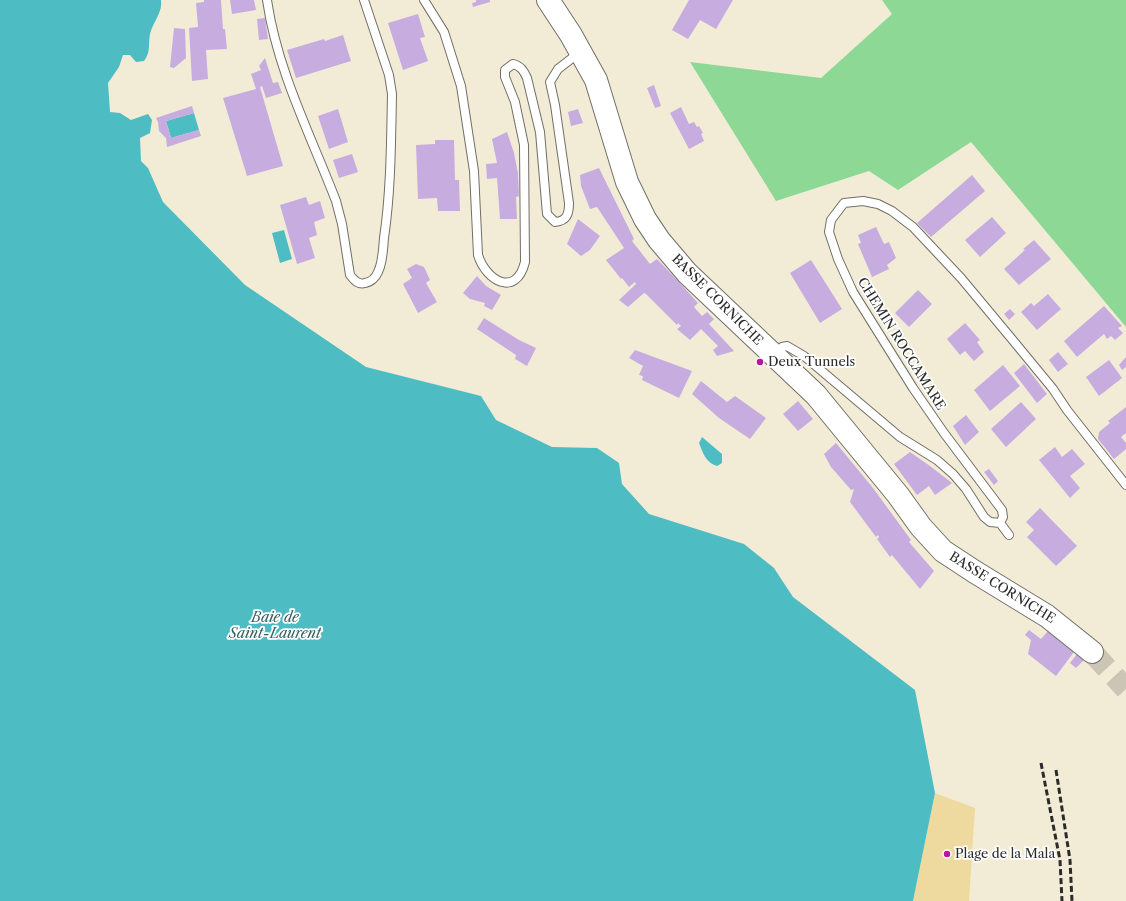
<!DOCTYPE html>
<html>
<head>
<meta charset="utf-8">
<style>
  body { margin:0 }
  canvas { display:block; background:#f2ecd6 }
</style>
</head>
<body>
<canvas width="1126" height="901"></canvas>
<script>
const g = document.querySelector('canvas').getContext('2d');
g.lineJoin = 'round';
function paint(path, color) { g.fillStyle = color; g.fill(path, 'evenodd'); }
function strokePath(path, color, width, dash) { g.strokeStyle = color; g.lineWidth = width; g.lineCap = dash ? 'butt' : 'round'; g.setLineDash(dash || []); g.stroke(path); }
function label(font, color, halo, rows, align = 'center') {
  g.font = font + ' "Libre Caslon Text",serif'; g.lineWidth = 3.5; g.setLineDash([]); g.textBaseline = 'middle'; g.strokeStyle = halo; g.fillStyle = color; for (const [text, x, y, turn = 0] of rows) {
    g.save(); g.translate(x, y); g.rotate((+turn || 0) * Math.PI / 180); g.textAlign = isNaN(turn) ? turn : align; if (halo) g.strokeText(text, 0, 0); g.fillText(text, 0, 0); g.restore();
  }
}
paint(new Path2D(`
  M 882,0 L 1126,0 L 1126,327 L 971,142 L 898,190 L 869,171 L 776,201 L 690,62 L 821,78 L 892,14 Z`), '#8dd895');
paint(new Path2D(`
  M 935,793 L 975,808 L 969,901 L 913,901 Z`), '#eeda9e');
paint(new Path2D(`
  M 0,0 L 161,0 C 163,12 153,22 150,34 C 148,45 151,52 144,61 L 136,62 L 130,55 L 123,55 L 119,67 L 108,83 L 110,112 L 120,113 L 131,120 L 148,114 L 152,120 L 150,133 L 140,138 L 141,161 L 148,168 L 163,202 L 245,285 L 366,367 L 481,396 L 496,420 L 552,447 L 597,448 L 619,463 L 622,484 L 649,514 L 744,544 L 774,568 L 793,597 L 915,690 L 935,793 L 913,901 L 0,901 Z
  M 194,113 L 199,130 L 171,138 L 166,121 Z
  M 284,230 L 292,259 L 280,263 L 272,233 Z
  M 702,437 L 722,454 L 722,463 L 717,466 C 706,463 703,453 699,443 Z`), '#4ebcc3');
paint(new Path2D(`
  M 204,0 L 221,0 L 223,29 L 225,29 L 227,49 L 206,50 L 208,79 L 192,81 L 189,28 L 198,27 L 196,3 L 204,2 Z
  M 230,0 L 254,0 L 256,10 L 232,14 Z
  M 476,0 L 490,0 L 490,2 L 473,7 L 472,3 L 476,2 Z
  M 689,0 L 733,0 L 716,29 L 700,20 L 688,39 L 672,30 Z
  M 418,14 L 425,37 L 420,38 L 428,61 L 403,70 L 388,23 Z
  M 265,18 L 268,39 L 259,40 L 257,19 Z
  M 174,28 L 185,29 L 186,58 L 174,68 L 170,67 Z
  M 343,35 L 351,61 L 296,78 L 287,50 L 324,39 L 325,41 Z
  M 265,58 L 273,83 L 278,82 L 282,93 L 266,98 L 262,86 L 260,87 L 283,166 L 247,176 L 223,98 L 256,89 L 251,74 L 261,70 L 259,66 Z
  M 654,85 L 661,106 L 655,108 L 647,88 Z
  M 192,106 L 194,113 L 166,121 L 171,138 L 199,130 L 201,136 L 167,147 L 166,138 L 159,131 L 158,122 L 156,118 Z
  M 681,107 L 689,124 L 694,122 L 697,127 L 699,126 L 703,133 L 701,134 L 704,141 L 689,149 L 670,113 Z
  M 338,109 L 348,142 L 329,149 L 318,116 Z
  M 578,109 L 583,123 L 571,126 L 568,112 Z
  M 507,132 L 514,153 L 518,173 L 519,196 L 516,197 L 517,219 L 500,219 L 497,178 L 487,179 L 486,164 L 497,163 L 492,139 Z
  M 435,140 L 454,140 L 455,180 L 459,180 L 460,211 L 438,211 L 437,198 L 418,199 L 416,145 L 435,144 Z
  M 352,154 L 358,172 L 339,178 L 333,160 Z
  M 599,168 L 634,239 L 632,241 L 650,264 L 657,259 L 680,283 L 698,303 L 694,307 L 702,316 L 707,312 L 714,319 L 709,324 L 734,351 L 717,356 L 713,350 L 718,346 L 701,329 L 690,340 L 677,329 L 681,326 L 678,323 L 677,325 L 646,294 L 644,293 L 628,307 L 619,300 L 636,284 L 635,282 L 629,287 L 622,278 L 621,279 L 606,260 L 624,248 L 597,207 L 590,209 L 581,186 L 580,175 Z
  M 972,175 L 985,191 L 931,237 L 917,223 Z
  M 306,197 L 309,205 L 320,201 L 325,218 L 314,222 L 317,235 L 309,238 L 315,258 L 297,264 L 280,205 Z
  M 992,217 L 1006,233 L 980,257 L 965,240 Z
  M 578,219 L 600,236 L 590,250 L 581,256 L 567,244 Z
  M 876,227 L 884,244 L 889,242 L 896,258 L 887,265 L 889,269 L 872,277 L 858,244 L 861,243 L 858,235 Z
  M 1034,240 L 1051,259 L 1019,285 L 1004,269 L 1025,250 L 1023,249 Z
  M 811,260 L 842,309 L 820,323 L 790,273 Z
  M 416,264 L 424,267 L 430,280 L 426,283 L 437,302 L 418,313 L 403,284 L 412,278 L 407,269 Z
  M 477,276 L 486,286 L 501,295 L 492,310 L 484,306 L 485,303 L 470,299 L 463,293 Z
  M 918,290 L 932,304 L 909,327 L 895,313 Z
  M 1048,294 L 1061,309 L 1037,330 L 1021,312 L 1031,303 L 1034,306 Z
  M 1104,306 L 1122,326 L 1118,328 L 1123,333 L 1115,340 L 1111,336 L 1107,339 L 1104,334 L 1077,357 L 1064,341 Z
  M 1010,309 L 1015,314 L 1009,320 L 1004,314 Z
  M 484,318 L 519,340 L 536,348 L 527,366 L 515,359 L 516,355 L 477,329 Z
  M 965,323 L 980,340 L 977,342 L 984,352 L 974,361 L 965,351 L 960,355 L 947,339 Z
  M 635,350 L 692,371 L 679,398 L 642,380 L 643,376 L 639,375 L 643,366 L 629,358 Z
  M 1058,352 L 1068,364 L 1058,372 L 1049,360 Z
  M 1126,357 L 1126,367 L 1122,370 L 1119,365 Z
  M 1109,360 L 1122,378 L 1099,396 L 1086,377 Z
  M 1024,364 L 1047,394 L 1037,403 L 1014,373 Z
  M 1003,365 L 1020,386 L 990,411 L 974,390 Z
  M 701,381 L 727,402 L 735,396 L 766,418 L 750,439 L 719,418 L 692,394 Z
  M 798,401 L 813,419 L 798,431 L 783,414 Z
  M 1021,402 L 1036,419 L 1006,447 L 991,429 Z
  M 1126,407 L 1126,433 L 1121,437 L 1126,443 L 1126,449 L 1114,459 L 1098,439 L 1099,432 L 1110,423 L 1108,421 Z
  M 966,415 L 979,432 L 965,445 L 953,426 Z
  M 836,443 L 873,488 L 911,540 L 909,542 L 934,571 L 920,589 L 892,555 L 890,557 L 877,539 L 879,537 L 878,535 L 876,537 L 850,502 L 854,489 L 851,490 L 831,467 L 824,454 Z
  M 1055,447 L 1062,457 L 1072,449 L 1085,464 L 1070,476 L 1080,488 L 1070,498 L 1039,460 Z
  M 910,452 L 930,466 L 952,483 L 935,495 L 929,486 L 917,495 L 894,464 Z
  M 989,469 L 998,481 L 994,485 L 984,472 Z
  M 1040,508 L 1077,546 L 1056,566 L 1027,537 L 1034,530 L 1026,522 Z
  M 1029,630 L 1041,639 L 1048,631 L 1074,652 L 1056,676 L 1028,654 L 1031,640 L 1025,635 Z
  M 1077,654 L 1084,660 L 1076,668 L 1070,663 Z`), '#c7ace0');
strokePath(new Path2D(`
  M 1092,652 L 1126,689`), '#cac5b4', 22, [22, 11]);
const service = new Path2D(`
  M 267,0 C 277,70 311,136 336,201 L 342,224 L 350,275 C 354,280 358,285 365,283 C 371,282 376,277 378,272 C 383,262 383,249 384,238 C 391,191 391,142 392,94 L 389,75 L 364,0
  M 424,0 L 444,32 L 461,86 L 474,171 L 478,255 C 486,281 516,298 525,262 L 524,145 L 515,102 L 505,77 L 505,70 L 513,64 C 521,66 524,71 527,78 L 540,132 L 547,214 L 555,222 C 567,221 569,214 569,203 L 555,105 L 550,82 L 558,69 L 580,52
  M 774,355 L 782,347 L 787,346 L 804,356 L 900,437 L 937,460 L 953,474 L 966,489 L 984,517 L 990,522 L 1000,523 L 1003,517 L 1002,510 L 944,433 L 913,388 L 853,292 L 838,259 L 829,232 L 831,220 L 844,203 L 863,201 L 878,204 L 892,211 L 913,227 L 961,278 L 1011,338 L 1053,389 L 1067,410 L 1126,485
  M 1000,523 L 1009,535`);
const secondary = new Path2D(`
  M 548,0 L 571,35 L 596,80 L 627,182 L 645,219 L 659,240 L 687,273 L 816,395 L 898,495 L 921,527 L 943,551 L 975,572 L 1047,616 L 1092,652`);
strokePath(service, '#716f67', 10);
strokePath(secondary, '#716f67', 24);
strokePath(service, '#fff', 8);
strokePath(secondary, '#fff', 22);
strokePath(new Path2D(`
  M 1041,763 L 1060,860 L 1062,901
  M 1056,770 L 1070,860 L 1072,901`), '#2b2b2b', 3, [6, 3]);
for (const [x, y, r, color] of [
  [760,362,4,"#b5179e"],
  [947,854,4,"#b5179e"]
]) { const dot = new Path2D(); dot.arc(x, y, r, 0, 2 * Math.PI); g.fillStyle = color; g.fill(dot); strokePath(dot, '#fff', 1.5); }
label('13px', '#2b2b2b', '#fff', [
  ["BASSE CORNICHE",717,300,45],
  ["CHEMIN ROCCAMARE",901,344,58],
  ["BASSE CORNICHE",1002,588,32]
]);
label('13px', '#2b2b2b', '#fff', [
  ["Deux Tunnels",768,362],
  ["Plage de la Mala",955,854]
], 'left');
label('italic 14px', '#375e60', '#fff', [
  ["Baie de",275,618],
  ["Saint-Laurent",275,634]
]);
</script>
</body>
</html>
